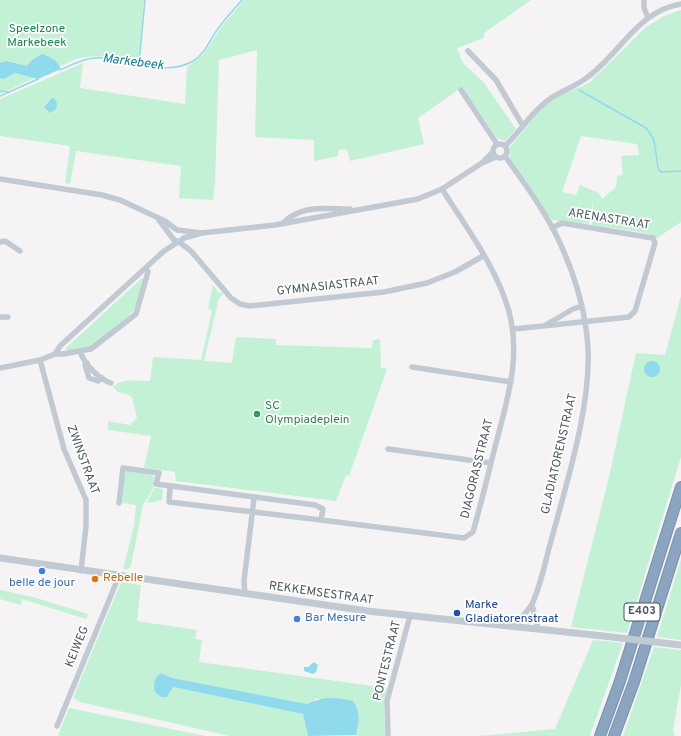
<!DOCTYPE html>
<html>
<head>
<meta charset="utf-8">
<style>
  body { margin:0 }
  canvas { display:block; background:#f5f3f3 }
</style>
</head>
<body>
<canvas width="681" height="736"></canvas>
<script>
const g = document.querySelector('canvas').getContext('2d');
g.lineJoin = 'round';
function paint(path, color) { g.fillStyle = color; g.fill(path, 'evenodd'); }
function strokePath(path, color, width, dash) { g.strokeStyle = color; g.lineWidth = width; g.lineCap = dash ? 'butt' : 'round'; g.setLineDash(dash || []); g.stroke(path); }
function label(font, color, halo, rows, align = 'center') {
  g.font = font + ' Overpass,sans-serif'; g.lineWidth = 3.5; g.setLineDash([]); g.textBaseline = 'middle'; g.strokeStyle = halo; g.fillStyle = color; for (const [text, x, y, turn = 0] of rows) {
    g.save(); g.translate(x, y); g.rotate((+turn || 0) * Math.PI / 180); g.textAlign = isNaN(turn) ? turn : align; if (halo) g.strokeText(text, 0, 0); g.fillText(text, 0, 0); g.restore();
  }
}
paint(new Path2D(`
  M 0,0 L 144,0 L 139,61 C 117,58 98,53 76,59 L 0,94 Z
  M 244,0 L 531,0 L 484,33 L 484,38 L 457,48 L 463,63 L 484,83 L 516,129 L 505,141 L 497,138 L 462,87 L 418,118 L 424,144 L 350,161 L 347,149 L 338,150 L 338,156 L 314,161 L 314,140 L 255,137 L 257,50 L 219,60 L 215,184 L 213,200 L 179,198 L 181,166 L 76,151 L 70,184 L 65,183 L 70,146 L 0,136 L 0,99 L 83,63 L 80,88 L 185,104 L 187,67 L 202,56 L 222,26 Z
  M 681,10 L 681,222 L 657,238 L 646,233 L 592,225 L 593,200 L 589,224 L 552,220 L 510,158 L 509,148 L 544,106 L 561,95 L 589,83 L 646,27 L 664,16 ZM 581,136 L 637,144 L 639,155 L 621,156 L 623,175 L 617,176 L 616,187 L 602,199 L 599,193 L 580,185 L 576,195 L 562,192 Z
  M 142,278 L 144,281 L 135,309 L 125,319 L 90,347 L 67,351 L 66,348 Z
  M 213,285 L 219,293 L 222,292 L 223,295 L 219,298 L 204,361 L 232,363 L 236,337 L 276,339 L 276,345 L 372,348 L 373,340 L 380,339 L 381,367 L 387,369 L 349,476 L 346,475 L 336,501 L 176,481 L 175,472 L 144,468 L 151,436 L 108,430 L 108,421 L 130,425 L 137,418 L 132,397 L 127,394 L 118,392 L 113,387 C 123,377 138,381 150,381 L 153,357 L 201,360 L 212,311 L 208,309 Z
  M 681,296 L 681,457 L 627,633 L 571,627 L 609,477 L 636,353 L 665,355 Z
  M 127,471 L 148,473 L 154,477 L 153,489 L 143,505 L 131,566 L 126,570 L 123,569 L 134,526 L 136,505 L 122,503 L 124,474 Z
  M 155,488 L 163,489 L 162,500 L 149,503 L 147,502 Z
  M 681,559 L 681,640 L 657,637 Z
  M 121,582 L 141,585 L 137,621 L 197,630 L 195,639 L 202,640 L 199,662 L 387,688 L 384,704 L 385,736 L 355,736 L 356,735 L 318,698 L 307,704 L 171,678 L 161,673 L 167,697 L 173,687 L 303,714 L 308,736 L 230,736 L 80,702 L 73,698 Z
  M 0,590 L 33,597 L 88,614 L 86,619 L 22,599 L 21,605 L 0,599 Z
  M 593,640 L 623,643 L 590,736 L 479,736 L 555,729 Z
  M 654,647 L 681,650 L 681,685 L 673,731 L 675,736 L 623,736 Z
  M 69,708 L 205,736 L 58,736 Z`), '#c3f1d5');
paint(new Path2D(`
  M 42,54 C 51,57 57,60 61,69 L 38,79 L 15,73 L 4,79 L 0,78 L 0,63 L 6,61 L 27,66 L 32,60 Z
  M 52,98 L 54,98 L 57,103 L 56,109 L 50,113 L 44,107 Z
  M644 369a8 8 0 1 1 16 0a8 8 0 1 1-16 0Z
  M 314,662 L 318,665 L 316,672 L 313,674 L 304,671 L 304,667 L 308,667 Z
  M 161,673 L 172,678 L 307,704 C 323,696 335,697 353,701 C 361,713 359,722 356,735 L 308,736 L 303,714 L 173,687 L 167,697 L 161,697 L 155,692 C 153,684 154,678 161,673 Z`), '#90daee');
strokePath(new Path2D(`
  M 139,64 L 145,0
  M 60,70 C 71,65 82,59 94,58 C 126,55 163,79 193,61 C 204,55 210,40 217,30 C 225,19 233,10 242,0
  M 579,90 L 646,128 L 653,138 L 655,146 L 658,168 L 661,172 L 681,171
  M 0,91 L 9,92
  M 0,96 L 38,79`), '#90daee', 1.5);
const motorway = new Path2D(`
  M 600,736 L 620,681 L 681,487
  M 614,736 L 634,682 L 681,533`);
strokePath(motorway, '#7690ad', 12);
strokePath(new Path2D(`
  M 644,0 L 644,8 L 648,18
  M 468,51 L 496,80 L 523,126
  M 461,90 L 497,144
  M493 151a7 7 0 1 1 14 0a7 7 0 1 1-14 0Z
  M 505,146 C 520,132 531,113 547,101 C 559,91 576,87 589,76 C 621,52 638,11 681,4
  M 505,156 C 524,183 546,212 560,243 C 575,276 586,312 588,348 C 591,411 564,491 548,552 C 544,569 539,589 532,604 C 528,613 518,616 518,627
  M 482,163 L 493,152
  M 0,179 L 102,195 L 120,200 L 165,221 L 177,230
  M 159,220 L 174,240 L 179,242 L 184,238 L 202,233 L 275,225 L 418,199 L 442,189 L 482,163 L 496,157
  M 283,223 C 302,204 325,209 350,209
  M 177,230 L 202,233
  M 0,242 L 5,241 L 20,251
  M 179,242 L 191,251 L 231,298 L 240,304 L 250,306 L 384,292 L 427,283 L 455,272 L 483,256
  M 0,317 L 8,317
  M 544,326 L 573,309 L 582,306
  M 514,329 L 629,317 L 635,311 L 655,243 L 653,238 L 562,223 L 552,228
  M 80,351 C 84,364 99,379 111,383
  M 55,354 L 60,346 L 164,251 L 178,242
  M 40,360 L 64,449 L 86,500 L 86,526 L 81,571
  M 87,363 L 85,365 L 89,378 L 98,381 L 102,378
  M 412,367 L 511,382
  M 0,368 L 40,360 L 55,354 L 63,354 L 91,349 L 136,314 L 148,272 L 146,269
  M 388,449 L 491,463
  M 119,503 L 123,468 L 159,473 L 156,484 L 315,505 L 323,509 L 321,520 L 169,502 L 170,487
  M 321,520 L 464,538 L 473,532 C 481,504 488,475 495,447 C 508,398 524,349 505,299 C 491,260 464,224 442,189
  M 245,594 L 244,581 L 254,498
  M 532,605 L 537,623 L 537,628
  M 57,726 L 119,576
  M 388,736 L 387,701 L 410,616`), '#c1cad2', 5.5);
strokePath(new Path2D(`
  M 0,558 L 367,611 L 594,635`), '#c1cad2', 7);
strokePath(motorway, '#8ba5c1', 10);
strokePath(new Path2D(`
  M 594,635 L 681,645`), '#c1cad2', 7);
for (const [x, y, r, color] of [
  [257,414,4,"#2e9e5b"],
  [42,571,4,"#3f7fe0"],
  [95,579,4,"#e8710a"],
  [457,613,4,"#1a4fb4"],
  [297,619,4,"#3f7fe0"]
]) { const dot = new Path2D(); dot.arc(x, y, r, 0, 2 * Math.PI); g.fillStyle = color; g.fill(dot); strokePath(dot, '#fff', 1.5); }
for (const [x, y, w] of [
  [642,612,36]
]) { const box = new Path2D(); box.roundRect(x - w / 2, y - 9, w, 18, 3); g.fillStyle = '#fff'; g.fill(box); strokePath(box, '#4a5661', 1); }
label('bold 11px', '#4a5661', null, [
  ["E403",642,612]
]);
label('12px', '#17864f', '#fff', [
  ["Speelzone",37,30],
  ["Markebeek",37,44]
]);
label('12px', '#4a5661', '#fff', [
  ["ARENASTRAAT",609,220,9],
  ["GYMNASIASTRAAT",328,287,-6],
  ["GLADIATORENSTRAAT",560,454,-77],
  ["ZWINSTRAAT",82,460,70],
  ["DIAGORASSTRAAT",478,469,-76],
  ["REKKEMSESTRAAT",321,594,8],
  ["KEIWEG",78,647,-68],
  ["PONTESTRAAT",388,661,-76]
]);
label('12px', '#27864d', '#fff', [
  ["SC",265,407],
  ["Olympiadeplein",265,421]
], 'left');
label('12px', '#c56008', '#fff', [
  ["Rebelle",103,579]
], 'left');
label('12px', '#366cbe', '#fff', [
  ["belle de jour",42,584],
  ["Bar Mesure",305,619,"left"]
]);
label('12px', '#164399', '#fff', [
  ["Marke",465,606],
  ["Gladiatorenstraat",465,620]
], 'left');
label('italic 13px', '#0c7c9b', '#fff', [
  ["Markebeek",133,63,7]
]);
</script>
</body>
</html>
